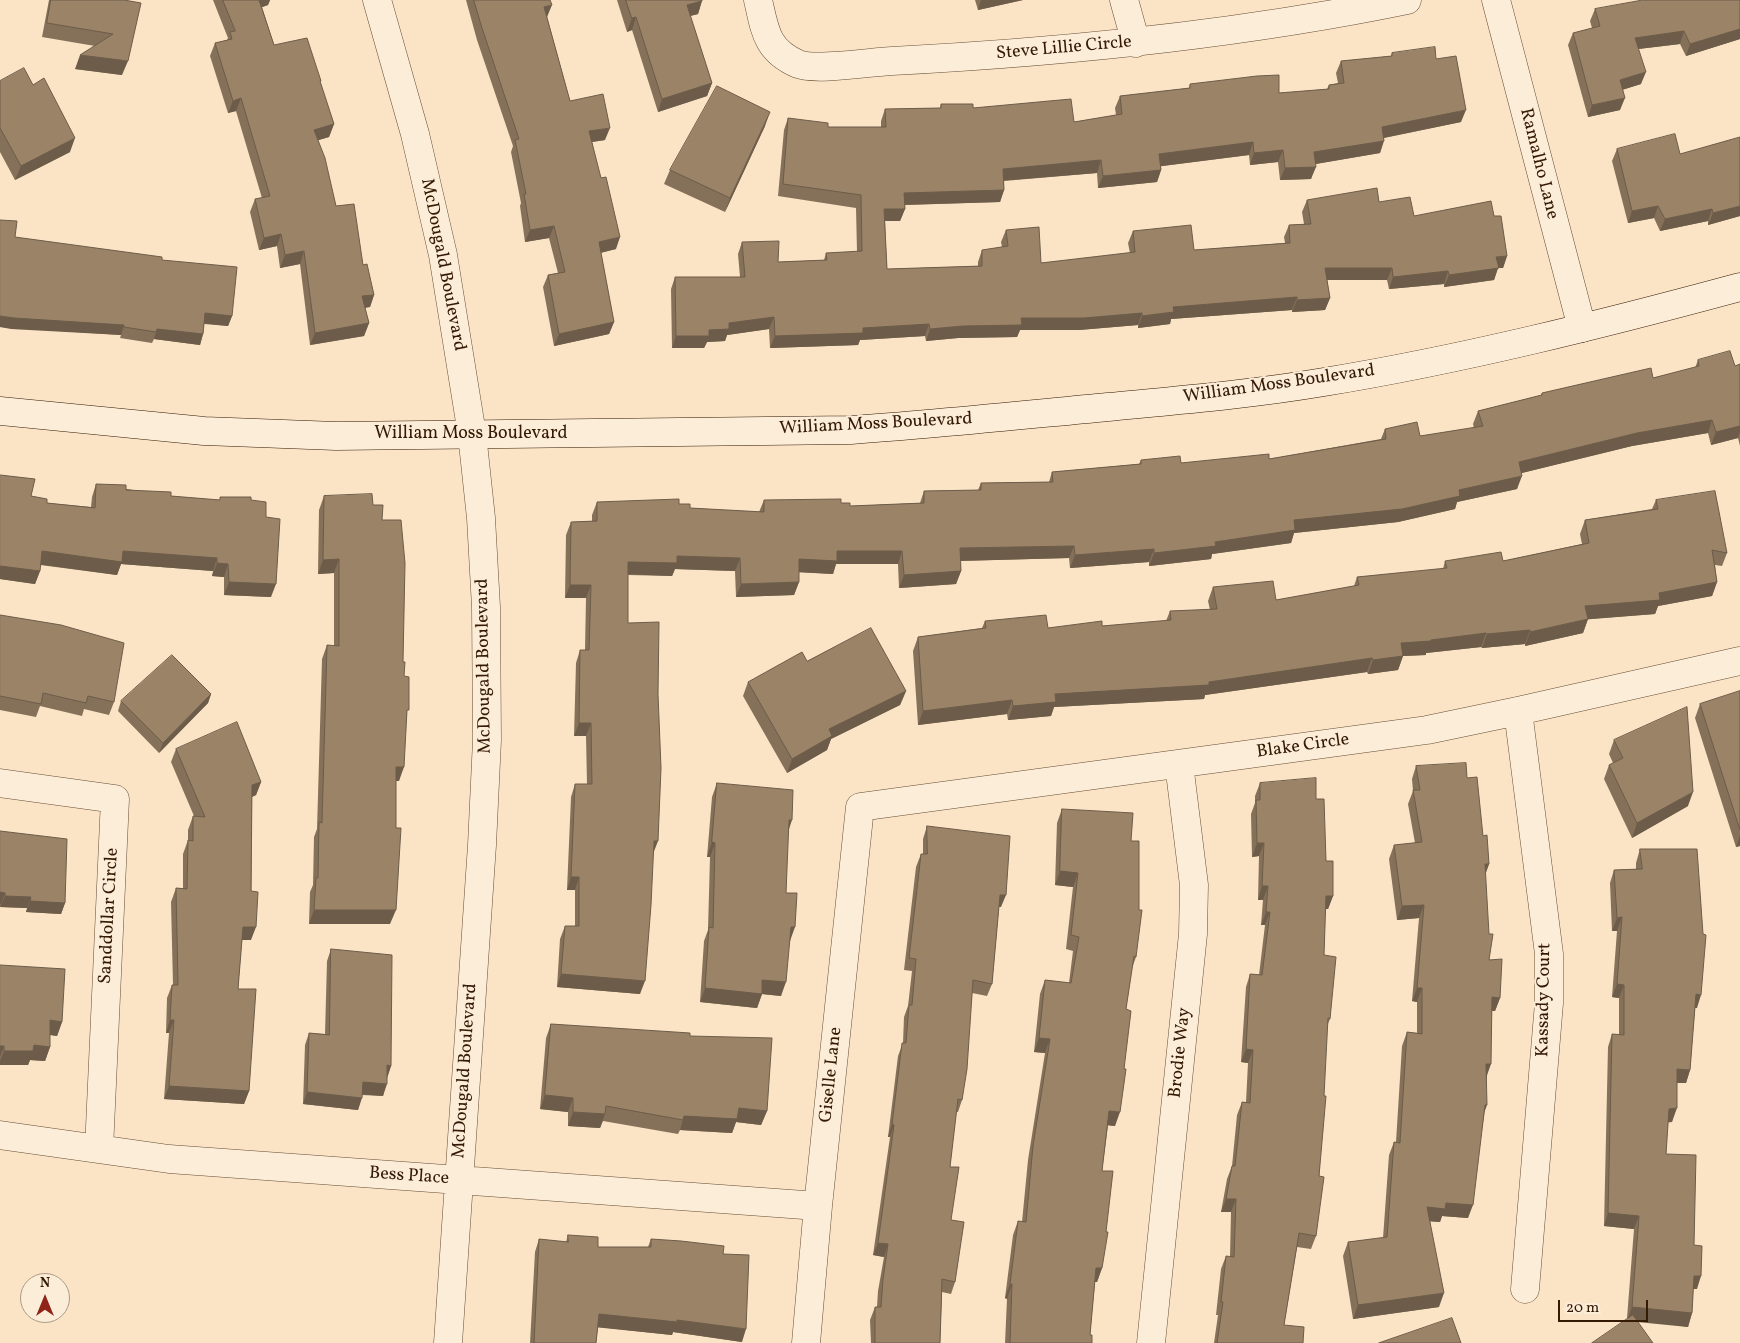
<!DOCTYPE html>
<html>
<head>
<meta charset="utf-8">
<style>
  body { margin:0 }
  #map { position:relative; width:1740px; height:1343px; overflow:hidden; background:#fae4c5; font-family:Vollkorn,serif }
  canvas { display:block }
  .north { position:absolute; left:20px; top:1273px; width:50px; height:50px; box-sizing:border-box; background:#fcedd9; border:1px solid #ac9984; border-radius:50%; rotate:0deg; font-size:14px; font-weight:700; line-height:20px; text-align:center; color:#351a04 }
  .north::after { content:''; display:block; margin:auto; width:18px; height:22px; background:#8f2418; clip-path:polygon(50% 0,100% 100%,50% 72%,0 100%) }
  .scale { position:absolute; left:1558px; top:1300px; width:90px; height:22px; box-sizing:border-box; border:2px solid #351a04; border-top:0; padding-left:6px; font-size:15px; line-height:18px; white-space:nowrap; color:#351a04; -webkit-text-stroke:4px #fcedd9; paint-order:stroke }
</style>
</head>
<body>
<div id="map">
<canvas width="1740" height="1343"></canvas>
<div class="north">N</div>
<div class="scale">20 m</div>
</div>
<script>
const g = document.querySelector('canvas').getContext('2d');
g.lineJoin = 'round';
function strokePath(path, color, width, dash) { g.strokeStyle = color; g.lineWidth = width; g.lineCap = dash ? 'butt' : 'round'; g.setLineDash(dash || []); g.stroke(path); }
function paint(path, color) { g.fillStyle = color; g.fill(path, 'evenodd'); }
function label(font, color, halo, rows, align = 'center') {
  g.font = font + ' Vollkorn,serif'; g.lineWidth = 4; g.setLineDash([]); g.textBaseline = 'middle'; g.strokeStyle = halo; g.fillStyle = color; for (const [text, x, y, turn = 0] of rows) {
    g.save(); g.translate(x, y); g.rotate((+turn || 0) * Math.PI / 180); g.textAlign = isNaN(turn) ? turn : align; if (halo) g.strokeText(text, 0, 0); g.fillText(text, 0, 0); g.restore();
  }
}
const street = new Path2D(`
  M 377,0 L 415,134 L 443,255 L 472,434 L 481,518 L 486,607 L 487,740 L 482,845 L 448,1343
  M 758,0 C 765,30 766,50 798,64 C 816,71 870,62 892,61 C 1065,52 1237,35 1407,0
  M 1124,0 L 1136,43
  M 1496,0 L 1582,328
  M 1518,711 L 1549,954 L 1549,1003 L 1525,1289
  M 0,783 L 115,799 L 99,1149
  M 0,1135 L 169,1159 L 818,1206
  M 806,1343 L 818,1206 L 860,807 L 1427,730 L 1518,711 L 1740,661
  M 1151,1343 L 1193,934 L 1194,885 L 1179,764`);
const secondary = new Path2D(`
  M 0,411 L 204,431 L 336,436 L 851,430 C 937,424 1023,415 1108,407 C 1181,400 1253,394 1324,382 C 1464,359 1603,324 1740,287`);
strokePath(street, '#664c34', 29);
strokePath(secondary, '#351a04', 29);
strokePath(street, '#fcedd9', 28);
strokePath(secondary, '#fcedd9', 28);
paint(new Path2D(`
  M 49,0 L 124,0 L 122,75 L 75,69 L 95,46 L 42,37 Z
  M 213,0 L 270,0 L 268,5 L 262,7 L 274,45 L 320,83 L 334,124 L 329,137 L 318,140 L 336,206 L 363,265 L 374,295 L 370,307 L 365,308 L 369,323 L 364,336 L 310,345 L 300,264 L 280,268 L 277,246 L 259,250 L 250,212 L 255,199 L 262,198 L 236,111 L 228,113 L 210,56 L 215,43 L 227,40 L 228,38 Z
  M 466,0 L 550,0 L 547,17 L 570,101 L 605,140 L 592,142 L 616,249 L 601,253 L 614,322 L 609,334 L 554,346 L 543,287 L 548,275 L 558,273 L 549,238 L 525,242 L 520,206 L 521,203 L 511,152 L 513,146 L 477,40 Z
  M 617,0 L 702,0 L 698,14 L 690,16 L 712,83 L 707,96 L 658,112 L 632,30 L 627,32 Z
  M 975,0 L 1023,0 L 978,10 Z
  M 1740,0 L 1740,39 L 1686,56 L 1680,44 L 1638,49 L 1641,84 L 1622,90 L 1620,110 L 1588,117 L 1568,45 L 1573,33 L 1592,28 L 1590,21 L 1595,9 Z
  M 1392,53 L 1436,59 L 1461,122 L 1384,138 L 1380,153 L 1315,164 L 1311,179 L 1280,180 L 1278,162 L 1250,165 L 1249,155 L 1161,166 L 1161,170 L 1157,182 L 1098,188 L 1097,173 L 1004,181 L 1004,190 L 1000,202 L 905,205 L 905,209 L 900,221 L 885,221 L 887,269 L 978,266 L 978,262 L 982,250 L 1002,247 L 1001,242 L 1006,230 L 1041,263 L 1130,253 L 1128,243 L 1133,231 L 1194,250 L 1285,243 L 1284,237 L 1289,225 L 1304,224 L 1302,212 L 1307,200 L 1379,202 L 1414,216 L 1494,216 L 1507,256 L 1503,268 L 1498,268 L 1494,280 L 1444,287 L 1444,284 L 1389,289 L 1387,280 L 1327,280 L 1330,298 L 1325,310 L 1292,312 L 1292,310 L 1171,319 L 1170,324 L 1138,328 L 1138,325 L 1079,330 L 1020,330 L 1017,337 L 958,338 L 926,341 L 925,336 L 860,340 L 858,345 L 770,348 L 769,329 L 727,335 L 725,341 L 707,342 L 704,348 L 672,348 L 671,289 L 675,277 L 740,277 L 738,254 L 742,242 L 778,262 L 824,260 L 826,253 L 857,252 L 856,208 L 778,196 L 784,130 L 788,118 L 828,127 L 881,127 L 881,121 L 885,109 L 940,108 L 941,104 L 1074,122 L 1116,115 L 1115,108 L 1120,96 L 1189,88 L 1190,84 L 1279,93 L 1327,89 L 1329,85 L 1338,83 L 1336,73 L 1341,61 L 1391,56 Z
  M 0,81 L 70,152 L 15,180 L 0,152 Z
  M 765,126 L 725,212 L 664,184 L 670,170 Z
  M 1617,149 L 1680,154 L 1740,216 L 1708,225 L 1708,221 L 1660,231 L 1654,218 L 1628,223 L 1612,161 Z
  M 0,220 L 15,237 L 162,260 L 232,316 L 228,326 L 204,324 L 203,334 L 200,345 L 154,339 L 152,343 L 120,338 L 121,335 L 0,327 Z
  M 1698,360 L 1735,366 L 1740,364 L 1740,446 L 1738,438 L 1711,445 L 1708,433 L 1632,446 L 1521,473 L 1517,489 L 1457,502 L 1455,509 L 1398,522 L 1294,533 L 1291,543 L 1212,554 L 1211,559 L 1149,566 L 1149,562 L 1070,568 L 1069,558 L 960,561 L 961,571 L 956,584 L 899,588 L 898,564 L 836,564 L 833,574 L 799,572 L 799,582 L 794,595 L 736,597 L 735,571 L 675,569 L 672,576 L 628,575 L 628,623 L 653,854 L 640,994 L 557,987 L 560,939 L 565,926 L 575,926 L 575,890 L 567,890 L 571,797 L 575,784 L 587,784 L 586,736 L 574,736 L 576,663 L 580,650 L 585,650 L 586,598 L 565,598 L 566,535 L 571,522 L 592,521 L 592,515 L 597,502 L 679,504 L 690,508 L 759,512 L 764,500 L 841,503 L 850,506 L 920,503 L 924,491 L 978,490 L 981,483 L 1049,482 L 1052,472 L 1139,464 L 1141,460 L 1181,463 L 1269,459 L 1381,439 L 1385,429 L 1420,436 L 1474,428 L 1473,424 L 1478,411 L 1541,395 L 1542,393 L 1653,378 L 1695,368 Z
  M 0,475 L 31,496 L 47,503 L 91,507 L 92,497 L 96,484 L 171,496 L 220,500 L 220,497 L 251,500 L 266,517 L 271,597 L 224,595 L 224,577 L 212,576 L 213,571 L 121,564 L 117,575 L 40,565 L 40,571 L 35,584 L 0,579 Z
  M 324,496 L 373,505 L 382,520 L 403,662 L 407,715 L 399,781 L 396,781 L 390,924 L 309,924 L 310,892 L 313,885 L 314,837 L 317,829 L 322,659 L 327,645 L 334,646 L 334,573 L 318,574 L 319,510 Z
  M 1656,500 L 1727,553 L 1722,566 L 1715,565 L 1717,582 L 1712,596 L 1658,606 L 1655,614 L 1588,619 L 1583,633 L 1525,646 L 1525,644 L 1482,648 L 1481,647 L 1426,653 L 1426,655 L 1403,656 L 1398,670 L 1368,674 L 1367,672 L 1205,695 L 1204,699 L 1054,707 L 1051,716 L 1008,720 L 1007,714 L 918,725 L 913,651 L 918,637 L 982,628 L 985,621 L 1048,628 L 1102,626 L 1166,621 L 1170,611 L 1210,610 L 1208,601 L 1213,587 L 1276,600 L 1354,586 L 1357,577 L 1443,569 L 1445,561 L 1503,561 L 1582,544 L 1580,534 L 1585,520 L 1652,509 Z
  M 0,615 L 114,702 L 109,715 L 84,709 L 82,716 L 40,706 L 36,717 L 0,710 Z
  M 748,682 L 906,691 L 900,705 L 831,739 L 827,750 L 787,773 L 743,696 Z
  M 1740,691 L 1740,846 L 1736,847 L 1695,718 L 1700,704 Z
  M 211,694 L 208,703 L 159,753 L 118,711 L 121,701 Z
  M 1614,740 L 1688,806 L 1632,838 L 1604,779 L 1609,765 L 1613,763 L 1609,754 Z
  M 176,749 L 261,782 L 256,795 L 252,797 L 251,940 L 242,940 L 238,989 L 249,1091 L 244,1104 L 164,1099 L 169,1033 L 166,1033 L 167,998 L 172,985 L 173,985 L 171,902 L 176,888 L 183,888 L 183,854 L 188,840 L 188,830 L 193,816 L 194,816 L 171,762 Z
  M 1416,766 L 1467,778 L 1483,836 L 1489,864 L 1485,875 L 1489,960 L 1500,998 L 1495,1011 L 1492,1011 L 1484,1116 L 1468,1218 L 1442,1216 L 1440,1222 L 1430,1221 L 1439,1307 L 1353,1319 L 1343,1256 L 1348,1242 L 1383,1238 L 1389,1155 L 1394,1142 L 1396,1142 L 1402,1046 L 1407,1032 L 1417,1033 L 1417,1002 L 1412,1001 L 1419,918 L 1397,920 L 1389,859 L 1394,845 L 1415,843 L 1408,804 L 1413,791 L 1412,779 Z
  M 717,783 L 788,831 L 786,893 L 790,941 L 781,996 L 762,994 L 757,1008 L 700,1002 L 704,941 L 708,930 L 710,857 L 707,857 L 712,797 Z
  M 1260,783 L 1316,799 L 1326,861 L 1333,896 L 1328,909 L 1325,909 L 1324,955 L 1330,1019 L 1327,1026 L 1316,1236 L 1311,1249 L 1297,1247 L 1284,1325 L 1303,1343 L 1214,1343 L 1218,1315 L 1216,1315 L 1221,1269 L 1226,1256 L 1230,1257 L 1231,1212 L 1221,1212 L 1227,1179 L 1232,1166 L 1237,1115 L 1242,1102 L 1246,1102 L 1248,1063 L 1241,1062 L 1246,987 L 1250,974 L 1259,975 L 1265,925 L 1261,925 L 1263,900 L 1258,900 L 1259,856 L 1252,857 L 1251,814 L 1255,803 L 1255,796 Z
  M 1062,809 L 1131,841 L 1136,957 L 1132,968 L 1126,1009 L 1115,1126 L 1108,1125 L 1102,1171 L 1102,1268 L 1097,1282 L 1095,1282 L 1090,1335 L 1092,1343 L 1005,1343 L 1007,1299 L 1005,1298 L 1013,1235 L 1018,1221 L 1022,1222 L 1028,1160 L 1045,1053 L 1034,1052 L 1040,994 L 1045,980 L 1069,983 L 1073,951 L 1066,949 L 1073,887 L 1055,885 L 1057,823 Z
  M 927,826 L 1001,907 L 999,907 L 992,984 L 987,996 L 972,993 L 962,1100 L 958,1112 L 956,1112 L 950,1167 L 951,1220 L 955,1282 L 951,1294 L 942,1292 L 940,1343 L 871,1343 L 870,1320 L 875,1307 L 877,1307 L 878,1291 L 884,1257 L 873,1255 L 890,1137 L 888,1137 L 898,1056 L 903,1043 L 904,1017 L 908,1006 L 912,971 L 904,970 L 916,867 L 921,854 L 923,854 L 923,839 Z
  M 0,831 L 65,903 L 61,914 L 26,912 L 27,908 L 0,907 Z
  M 1640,849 L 1697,1008 L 1695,1008 L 1690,1070 L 1686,1083 L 1677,1083 L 1672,1122 L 1668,1122 L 1666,1154 L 1694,1245 L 1697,1289 L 1693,1289 L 1692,1313 L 1688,1327 L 1627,1318 L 1634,1229 L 1604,1226 L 1608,1047 L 1612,1034 L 1619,1034 L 1619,998 L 1612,997 L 1617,931 L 1612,931 L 1610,883 L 1614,870 L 1636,869 L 1636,863 Z
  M 331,949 L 391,1066 L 387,1078 L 383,1096 L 362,1095 L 358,1110 L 303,1104 L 305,1045 L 309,1033 L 325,1034 L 327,961 Z
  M 0,965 L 62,1022 L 57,1036 L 50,1035 L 50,1047 L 45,1061 L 30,1060 L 28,1065 L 0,1065 Z
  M 551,1024 L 690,1036 L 767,1111 L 761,1125 L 736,1122 L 732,1133 L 680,1130 L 678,1134 L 603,1121 L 600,1128 L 568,1126 L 568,1112 L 540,1109 L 546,1038 Z
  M 568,1235 L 598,1247 L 648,1247 L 651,1239 L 723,1254 L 742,1342 L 673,1332 L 672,1335 L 598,1327 L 596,1343 L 530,1343 L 535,1252 L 539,1239 L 566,1242 Z`), '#857159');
paint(new Path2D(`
  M 257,0 L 270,0 L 268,5 L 254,10 Z
  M 981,0 L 1023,0 L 978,10 Z
  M 702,1 L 698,14 L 682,18 L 687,5 Z
  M 552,5 L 547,17 L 539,20 L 544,7 Z
  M 636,17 L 632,30 L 627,32 L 632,18 Z
  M 1740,29 L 1740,39 L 1686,56 L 1690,44 Z
  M 1684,31 L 1680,44 L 1630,50 L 1635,38 Z
  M 80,55 L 128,61 L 122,75 L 75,69 Z
  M 1646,72 L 1641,84 L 1615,92 L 1620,80 Z
  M 712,83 L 707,96 L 658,112 L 662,99 Z
  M 241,98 L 236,111 L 228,113 L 233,101 Z
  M 1625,98 L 1620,110 L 1588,117 L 1592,105 Z
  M 1466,110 L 1461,122 L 1378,139 L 1382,127 Z
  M 770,112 L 765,126 L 725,212 L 730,198 Z
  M 334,124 L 329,137 L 309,143 L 314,130 Z
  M 610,128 L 605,140 L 585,143 L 589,131 Z
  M 75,138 L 70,152 L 15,180 L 21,166 Z
  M 1384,141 L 1380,153 L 1310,165 L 1314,152 Z
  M 1253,142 L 1249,155 L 1155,167 L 1159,154 Z
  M 1283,150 L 1278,162 L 1250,165 L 1254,153 Z
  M 1101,160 L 1097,173 L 998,181 L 1003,169 Z
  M 1316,167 L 1311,179 L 1280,180 L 1285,168 Z
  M 1161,170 L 1157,182 L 1098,188 L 1103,176 Z
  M 1004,190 L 1000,202 L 899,205 L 904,193 Z
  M 1658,206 L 1654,218 L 1628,223 L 1632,211 Z
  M 1740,206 L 1740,216 L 1708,225 L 1713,213 Z
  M 884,209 L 905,209 L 900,221 L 880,221 Z
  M 1712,209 L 1708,221 L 1660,231 L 1665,219 Z
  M 554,226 L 549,238 L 525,242 L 530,230 Z
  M 281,234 L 277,246 L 259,250 L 264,238 Z
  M 620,237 L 616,249 L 594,254 L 599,242 Z
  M 304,251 L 300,264 L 280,268 L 285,255 Z
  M 1507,256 L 1503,268 L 1498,268 L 1494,280 L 1444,287 L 1449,275 L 1496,257 Z
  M 1325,268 L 1392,268 L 1387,280 L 1321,280 Z
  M 1448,271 L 1444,284 L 1389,289 L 1393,277 Z
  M 374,295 L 370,307 L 357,308 L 362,296 Z
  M 1297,297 L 1292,310 L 1171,319 L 1170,324 L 1138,328 L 1142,316 L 1173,307 Z
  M 1330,298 L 1325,310 L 1292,312 L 1297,300 Z
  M 205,313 L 232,316 L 228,326 L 201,323 Z
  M 1142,313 L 1138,325 L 1079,330 L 1020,330 L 1017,337 L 958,338 L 926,341 L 930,329 L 1021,318 Z
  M 0,316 L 124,325 L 121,335 L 11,329 L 0,327 Z
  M 774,317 L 769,329 L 727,335 L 725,341 L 707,342 L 704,348 L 672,348 L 676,336 L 709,330 L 729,323 Z
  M 614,322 L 609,334 L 554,346 L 559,334 Z
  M 369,323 L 364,336 L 310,345 L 315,333 Z
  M 929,324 L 925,336 L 860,340 L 858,345 L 770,348 L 775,336 L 863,328 Z
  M 157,329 L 203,334 L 200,345 L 154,339 L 156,332 Z
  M 1712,420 L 1708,433 L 1632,446 L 1514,475 L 1519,462 L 1637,433 Z
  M 1740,426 L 1740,432 L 1738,438 L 1711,445 L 1716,432 Z
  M 1522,476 L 1517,489 L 1457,502 L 1455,509 L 1398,522 L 1294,533 L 1291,543 L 1212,554 L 1211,559 L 1149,566 L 1154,553 L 1215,542 L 1294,520 L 1459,490 Z
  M 1074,546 L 1069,558 L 955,561 L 960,548 Z
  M 1154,549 L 1149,562 L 1070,568 L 1075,555 Z
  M 42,551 L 123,551 L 217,558 L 213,571 L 121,564 L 117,575 L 37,564 Z
  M 837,551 L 902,551 L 898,564 L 836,564 L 833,574 L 794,572 L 799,559 Z
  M 677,556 L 740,558 L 735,571 L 675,569 L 672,576 L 624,574 L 628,562 Z
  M 339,559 L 334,573 L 318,574 L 323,560 Z
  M 217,563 L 228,564 L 224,577 L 212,576 Z
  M 0,566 L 40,571 L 35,584 L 0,579 Z
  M 961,571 L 956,584 L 899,588 L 904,575 Z
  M 229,582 L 276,584 L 271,597 L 224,595 Z
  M 799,582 L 794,595 L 736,597 L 741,584 Z
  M 1717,582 L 1712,596 L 1658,606 L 1655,614 L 1580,620 L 1585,606 Z
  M 570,585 L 591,585 L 586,598 L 565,598 Z
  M 1588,619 L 1583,633 L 1525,646 L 1530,632 Z
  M 1530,630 L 1525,644 L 1482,648 L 1487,634 Z
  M 1486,633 L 1481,647 L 1426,653 L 1426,655 L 1403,656 L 1398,670 L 1368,674 L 1373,660 L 1401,643 Z
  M 1372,658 L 1367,672 L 1205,695 L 1204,699 L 1054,707 L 1051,716 L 1008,720 L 1013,706 L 1055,694 L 1209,682 Z
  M 906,691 L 900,705 L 831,739 L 827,750 L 787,773 L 792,759 L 829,729 Z
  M 211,694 L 208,703 L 159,753 L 163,743 Z
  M 1012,700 L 1007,714 L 918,725 L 923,711 Z
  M 579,723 L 591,723 L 586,736 L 574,736 Z
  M 396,767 L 404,767 L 399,781 L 391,781 Z
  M 261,782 L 256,795 L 247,799 L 252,785 Z
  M 1693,792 L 1688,806 L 1632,838 L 1637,823 Z
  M 789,820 L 792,820 L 787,835 Z
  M 1740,835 L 1740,846 L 1736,847 Z
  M 654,841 L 658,841 L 653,854 Z
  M 712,842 L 715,843 L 710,857 L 707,857 Z
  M 1257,843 L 1264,843 L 1259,856 L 1252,857 Z
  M 1485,864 L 1489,864 L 1484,878 Z
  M 1060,871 L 1078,873 L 1073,887 L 1055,885 Z
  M 571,877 L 579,877 L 575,890 L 567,890 Z
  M 1262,886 L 1268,886 L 1263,900 L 1258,900 Z
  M 0,892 L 5,893 L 1,904 L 0,904 Z
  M 1000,895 L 1006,895 L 1001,907 L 996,907 Z
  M 5,896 L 31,897 L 27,908 L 0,907 Z
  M 1326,896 L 1333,896 L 1328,909 L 1321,909 Z
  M 30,901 L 65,903 L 61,914 L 26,912 Z
  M 1424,905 L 1419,918 L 1397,920 L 1402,906 Z
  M 314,910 L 396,910 L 390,924 L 309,924 Z
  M 1266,912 L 1270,912 L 1265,925 L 1261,925 Z
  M 1622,917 L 1617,931 L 1612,931 L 1617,918 Z
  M 243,927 L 256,927 L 251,940 L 238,940 Z
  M 791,927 L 795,927 L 790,941 L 785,941 Z
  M 561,974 L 645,981 L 640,994 L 557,987 Z
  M 762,980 L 786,982 L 781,996 L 762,994 L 757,1008 L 700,1002 L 705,988 Z
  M 1617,984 L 1624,985 L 1619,998 L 1612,997 Z
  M 1417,988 L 1422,988 L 1417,1002 L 1412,1001 Z
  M 1696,994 L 1701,995 L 1697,1008 L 1691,1008 Z
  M 1492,997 L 1500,998 L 1495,1011 L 1487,1010 Z
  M 50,1020 L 62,1022 L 57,1036 L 45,1034 Z
  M 170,1020 L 174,1020 L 169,1033 L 166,1033 Z
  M 1039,1038 L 1050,1039 L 1045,1053 L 1034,1052 Z
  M 34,1045 L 50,1047 L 45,1061 L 30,1060 L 28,1065 L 0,1065 L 0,1061 L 4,1051 Z
  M 0,1046 L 4,1046 L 0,1057 Z
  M 1246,1049 L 1253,1050 L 1248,1063 L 1241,1062 Z
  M 1486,1064 L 1491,1064 L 1486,1078 Z
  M 387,1065 L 391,1066 L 387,1078 Z
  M 1677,1069 L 1690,1070 L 1686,1083 L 1672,1083 Z
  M 363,1082 L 387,1084 L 383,1096 L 358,1094 Z
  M 169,1086 L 249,1091 L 244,1104 L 164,1099 Z
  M 307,1092 L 362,1098 L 358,1110 L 303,1104 Z
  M 545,1095 L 573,1098 L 568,1112 L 540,1109 Z
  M 1485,1105 L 1487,1105 L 1482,1119 Z
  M 739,1108 L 767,1111 L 761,1125 L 736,1122 L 732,1133 L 680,1130 L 683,1120 L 684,1116 Z
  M 1677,1108 L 1672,1122 L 1664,1123 L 1669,1109 Z
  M 1109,1111 L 1120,1112 L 1115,1126 L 1104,1125 Z
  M 573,1112 L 605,1114 L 600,1128 L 568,1126 Z
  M 892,1124 L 894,1125 L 890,1137 L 888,1137 Z
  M 1226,1199 L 1236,1199 L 1231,1212 L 1221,1212 Z
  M 1446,1203 L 1473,1205 L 1468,1218 L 1442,1216 L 1440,1222 L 1423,1221 L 1427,1207 Z
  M 1608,1213 L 1639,1216 L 1634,1229 L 1604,1226 Z
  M 878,1243 L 888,1244 L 884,1257 L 873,1255 Z
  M 1096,1268 L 1102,1268 L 1097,1282 L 1091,1282 Z
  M 1694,1276 L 1701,1276 L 1697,1289 L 1689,1289 Z
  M 1010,1284 L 1012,1284 L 1007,1299 L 1005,1298 Z
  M 1444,1293 L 1439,1307 L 1353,1319 L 1358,1305 Z
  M 1632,1307 L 1692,1313 L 1688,1327 L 1627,1321 Z
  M 599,1314 L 677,1320 L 746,1329 L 742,1342 L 673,1332 L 672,1335 L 594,1327 Z`), '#6c5c49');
const building = new Path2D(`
  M 51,0 L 124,0 L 141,3 L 128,61 L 80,55 L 113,34 L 47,23 Z
  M 223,0 L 259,0 L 274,45 L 307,38 L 321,81 L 320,81 L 334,124 L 314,130 L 325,158 L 336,206 L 354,204 L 363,265 L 367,264 L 374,295 L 362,296 L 369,323 L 315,333 L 304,251 L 285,255 L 281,234 L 264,238 L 255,199 L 270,196 L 241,98 L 233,101 L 215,43 L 232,39 L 230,32 L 235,31 Z
  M 474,0 L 550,0 L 552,5 L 544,7 L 570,101 L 603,94 L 610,128 L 589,131 L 601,178 L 606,177 L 620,237 L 599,242 L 614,322 L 559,334 L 548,275 L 565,272 L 554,226 L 530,230 L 524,194 L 526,194 L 515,140 L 519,139 L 482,28 Z
  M 626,0 L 702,0 L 702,1 L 687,5 L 712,83 L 662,99 L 636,17 L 632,18 Z
  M 1643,0 L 1740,0 L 1740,29 L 1690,44 L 1684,31 L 1635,38 L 1646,72 L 1620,80 L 1625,98 L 1592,105 L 1573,33 L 1600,26 L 1595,9 Z
  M 1435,47 L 1436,59 L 1456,56 L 1466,110 L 1382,127 L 1384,141 L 1314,152 L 1316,167 L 1285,168 L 1283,150 L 1254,153 L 1253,142 L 1159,154 L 1161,170 L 1103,176 L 1101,160 L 1003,169 L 1004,190 L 904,193 L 905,209 L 884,209 L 887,269 L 982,266 L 982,250 L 1008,246 L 1006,230 L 1039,227 L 1041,263 L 1135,252 L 1133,231 L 1191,225 L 1194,250 L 1290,243 L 1289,225 L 1311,224 L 1307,200 L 1377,188 L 1379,202 L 1410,197 L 1414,216 L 1491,201 L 1494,216 L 1501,216 L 1507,256 L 1496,257 L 1499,268 L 1449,275 L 1448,271 L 1393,277 L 1392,268 L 1325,268 L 1330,298 L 1297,300 L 1297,297 L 1173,307 L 1174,312 L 1142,316 L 1142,313 L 1084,318 L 1021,318 L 1022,325 L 963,326 L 930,329 L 929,324 L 863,328 L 863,333 L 775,336 L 774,317 L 729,323 L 729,329 L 709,330 L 709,336 L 676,336 L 675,277 L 745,277 L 742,242 L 779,241 L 778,262 L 827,260 L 826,253 L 862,251 L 861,195 L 783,184 L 788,118 L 828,123 L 828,127 L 886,127 L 885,109 L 941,108 L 941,104 L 973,104 L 973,108 L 1071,99 L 1074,122 L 1122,114 L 1120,96 L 1190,88 L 1190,84 L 1257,76 L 1279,75 L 1279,93 L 1329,89 L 1329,85 L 1344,83 L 1341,61 L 1392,56 L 1392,53 Z
  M 24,68 L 33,85 L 44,78 L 75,138 L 21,166 L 0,128 L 0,81 Z
  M 717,86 L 770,112 L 730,198 L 670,170 Z
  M 1675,134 L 1680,154 L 1740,137 L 1740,206 L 1713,213 L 1712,209 L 1665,219 L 1658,206 L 1632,211 L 1617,149 Z
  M 0,220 L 17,221 L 15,237 L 162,257 L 162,260 L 237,267 L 232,316 L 205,313 L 203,334 L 157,329 L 156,332 L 124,327 L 124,325 L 14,318 L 0,316 Z
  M 1730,351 L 1735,366 L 1740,364 L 1740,426 L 1716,432 L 1712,420 L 1637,433 L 1519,462 L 1522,476 L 1459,490 L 1460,496 L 1402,509 L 1294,520 L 1295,530 L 1215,542 L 1216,546 L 1154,553 L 1154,549 L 1075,555 L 1074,546 L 960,548 L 961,571 L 904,575 L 902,551 L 837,551 L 837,561 L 799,559 L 799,582 L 741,584 L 740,558 L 677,556 L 677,563 L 628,562 L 628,623 L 659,622 L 658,694 L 661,768 L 658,841 L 654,841 L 651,905 L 645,981 L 561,974 L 565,926 L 579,926 L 579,877 L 571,877 L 575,784 L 592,784 L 591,723 L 579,723 L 580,650 L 589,650 L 591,585 L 570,585 L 571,522 L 597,521 L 597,502 L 679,499 L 679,504 L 690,504 L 690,508 L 764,512 L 764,500 L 841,499 L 841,503 L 850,503 L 850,506 L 924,503 L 924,491 L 981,490 L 981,483 L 1053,482 L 1052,472 L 1141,464 L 1141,460 L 1180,456 L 1181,463 L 1269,454 L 1269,459 L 1386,439 L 1385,429 L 1417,422 L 1420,436 L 1483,426 L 1478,411 L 1542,395 L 1542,393 L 1651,368 L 1653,378 L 1699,366 L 1698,360 Z
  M 0,475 L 35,479 L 31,496 L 47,499 L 47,503 L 95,508 L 96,484 L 126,485 L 126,490 L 171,492 L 171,496 L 220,500 L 220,497 L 251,497 L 251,500 L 266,502 L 266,517 L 280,519 L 276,584 L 229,582 L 228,564 L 217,563 L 217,558 L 123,551 L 122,562 L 42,551 L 40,571 L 0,566 Z
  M 1715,491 L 1727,553 L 1712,550 L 1717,582 L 1659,593 L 1660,600 L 1585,606 L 1588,619 L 1530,632 L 1530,630 L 1487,634 L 1486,633 L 1431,640 L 1431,641 L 1401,643 L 1403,656 L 1373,660 L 1372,658 L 1209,682 L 1209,685 L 1055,694 L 1056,702 L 1013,706 L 1012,700 L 923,711 L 918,637 L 986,628 L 985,621 L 1046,615 L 1048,628 L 1102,621 L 1102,626 L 1171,620 L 1170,611 L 1217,609 L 1213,587 L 1273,581 L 1276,600 L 1359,585 L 1357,577 L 1447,568 L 1445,561 L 1501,552 L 1503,561 L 1589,543 L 1585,520 L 1658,509 L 1656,500 Z
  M 372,494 L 373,505 L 383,505 L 382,520 L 401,520 L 405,563 L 403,662 L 405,662 L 404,676 L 409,677 L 409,710 L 407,710 L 404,767 L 396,767 L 396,828 L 401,828 L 396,910 L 314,910 L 316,878 L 318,878 L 319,822 L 322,823 L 327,645 L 339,646 L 339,559 L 323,560 L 324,496 Z
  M 0,615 L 61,625 L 124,643 L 114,702 L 88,696 L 86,703 L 43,693 L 41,704 L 0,696 Z
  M 871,628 L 906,691 L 829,729 L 832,736 L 792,759 L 748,682 L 802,652 L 807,661 Z
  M 172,655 L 211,694 L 163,743 L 121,701 Z
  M 1740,691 L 1740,830 L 1700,704 Z
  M 1687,707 L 1693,792 L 1637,823 L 1609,765 L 1623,758 L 1614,740 Z
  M 237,722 L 261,782 L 252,785 L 251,891 L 258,892 L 256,927 L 243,927 L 238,989 L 256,989 L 249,1091 L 169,1086 L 174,1020 L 170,1020 L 172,985 L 178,985 L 176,888 L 187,889 L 188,840 L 193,841 L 193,816 L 205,817 L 176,749 Z
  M 1466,763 L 1467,778 L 1477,777 L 1483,836 L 1487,835 L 1489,864 L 1485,864 L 1489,934 L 1493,934 L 1489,960 L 1502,959 L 1500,998 L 1492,997 L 1491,1064 L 1486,1064 L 1487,1105 L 1485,1105 L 1473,1205 L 1446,1203 L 1445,1209 L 1427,1207 L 1444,1293 L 1358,1305 L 1348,1242 L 1387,1237 L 1394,1142 L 1400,1143 L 1407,1032 L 1422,1034 L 1422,988 L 1417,988 L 1424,905 L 1402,906 L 1394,845 L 1422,842 L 1413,790 L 1420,790 L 1416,766 Z
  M 1316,778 L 1316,799 L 1324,799 L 1326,861 L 1333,861 L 1333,896 L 1326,896 L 1324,955 L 1336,957 L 1330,1019 L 1328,1018 L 1324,1096 L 1326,1096 L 1319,1176 L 1324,1177 L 1316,1236 L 1299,1233 L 1284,1325 L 1304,1327 L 1303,1343 L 1217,1343 L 1223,1302 L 1221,1302 L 1226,1256 L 1234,1257 L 1236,1199 L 1226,1199 L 1232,1166 L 1235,1166 L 1242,1102 L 1250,1103 L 1253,1050 L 1246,1049 L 1250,974 L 1262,975 L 1270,912 L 1266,912 L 1268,886 L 1262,886 L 1264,843 L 1257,843 L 1256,800 L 1260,800 L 1260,783 Z
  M 717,783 L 793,790 L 792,820 L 789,820 L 786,893 L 797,893 L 795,927 L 791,927 L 786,982 L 762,980 L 762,994 L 705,988 L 709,927 L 713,928 L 715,843 L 712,842 Z
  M 1062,809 L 1133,813 L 1131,841 L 1139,841 L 1139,910 L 1142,910 L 1136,957 L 1134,956 L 1126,1009 L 1131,1011 L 1124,1069 L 1126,1069 L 1120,1112 L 1109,1111 L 1102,1171 L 1113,1171 L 1106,1232 L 1108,1232 L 1102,1268 L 1096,1268 L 1090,1335 L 1092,1335 L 1092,1343 L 1010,1343 L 1012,1284 L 1010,1284 L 1018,1221 L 1026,1222 L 1033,1146 L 1050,1039 L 1039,1038 L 1045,980 L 1071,983 L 1079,937 L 1071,935 L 1078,873 L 1060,871 Z
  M 927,826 L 1010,836 L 1006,895 L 1000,895 L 992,984 L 973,980 L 967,1069 L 962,1100 L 958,1099 L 950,1167 L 959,1167 L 951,1220 L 964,1222 L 955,1282 L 942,1279 L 940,1343 L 875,1343 L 875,1307 L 881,1307 L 883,1279 L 888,1244 L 878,1243 L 894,1125 L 892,1124 L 902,1043 L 906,1043 L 909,1005 L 912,1005 L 916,959 L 909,958 L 921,854 L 927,854 Z
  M 0,831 L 67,839 L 65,903 L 30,901 L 31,897 L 5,896 L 5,893 L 0,892 Z
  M 1640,849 L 1697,849 L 1703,934 L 1706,935 L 1701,995 L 1696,994 L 1690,1070 L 1677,1069 L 1677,1108 L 1669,1109 L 1666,1154 L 1696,1155 L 1694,1245 L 1702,1246 L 1701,1276 L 1694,1276 L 1692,1313 L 1632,1307 L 1639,1216 L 1608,1213 L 1612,1034 L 1624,1035 L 1624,985 L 1617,984 L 1622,917 L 1617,918 L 1614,870 L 1642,869 Z
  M 331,949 L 392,955 L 391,1066 L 387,1065 L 387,1084 L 363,1082 L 362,1098 L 307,1092 L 309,1033 L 329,1035 Z
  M 0,965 L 65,969 L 62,1022 L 50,1020 L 50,1047 L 34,1045 L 33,1051 L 4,1051 L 4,1046 L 0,1046 Z
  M 551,1024 L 690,1033 L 690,1036 L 772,1038 L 767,1111 L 739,1108 L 737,1119 L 684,1116 L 683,1120 L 606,1106 L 605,1114 L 573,1112 L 573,1098 L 545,1095 Z
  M 568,1235 L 598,1237 L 598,1247 L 651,1247 L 651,1239 L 681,1241 L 724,1246 L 723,1254 L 749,1255 L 746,1329 L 677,1320 L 677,1322 L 599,1314 L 596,1343 L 534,1343 L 539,1239 L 568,1242 Z
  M 1633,1315 L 1653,1343 L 1592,1343 Z
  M 1452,1318 L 1461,1343 L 1379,1343 Z`);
paint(building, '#9b8368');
strokePath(building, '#6c5c49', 1);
label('18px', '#351a04', '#fcedd9', [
  ["Steve Lillie Circle",1064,49,-5],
  ["Ramalho Lane",1538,164,76],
  ["McDougald Boulevard",442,265,79],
  ["William Moss Boulevard",1279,385,-8],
  ["William Moss Boulevard",876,425,-3],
  ["William Moss Boulevard",471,435],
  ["McDougald Boulevard",485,666,-91],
  ["Blake Circle",1303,747,-8],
  ["Sanddollar Circle",110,916,-87],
  ["Kassady Court",1545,1000,-89],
  ["Brodie Way",1181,1053,-84],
  ["McDougald Boulevard",466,1071,-86],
  ["Giselle Lane",832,1075,-84],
  ["Bess Place",409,1177,4]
]);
</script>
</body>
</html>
